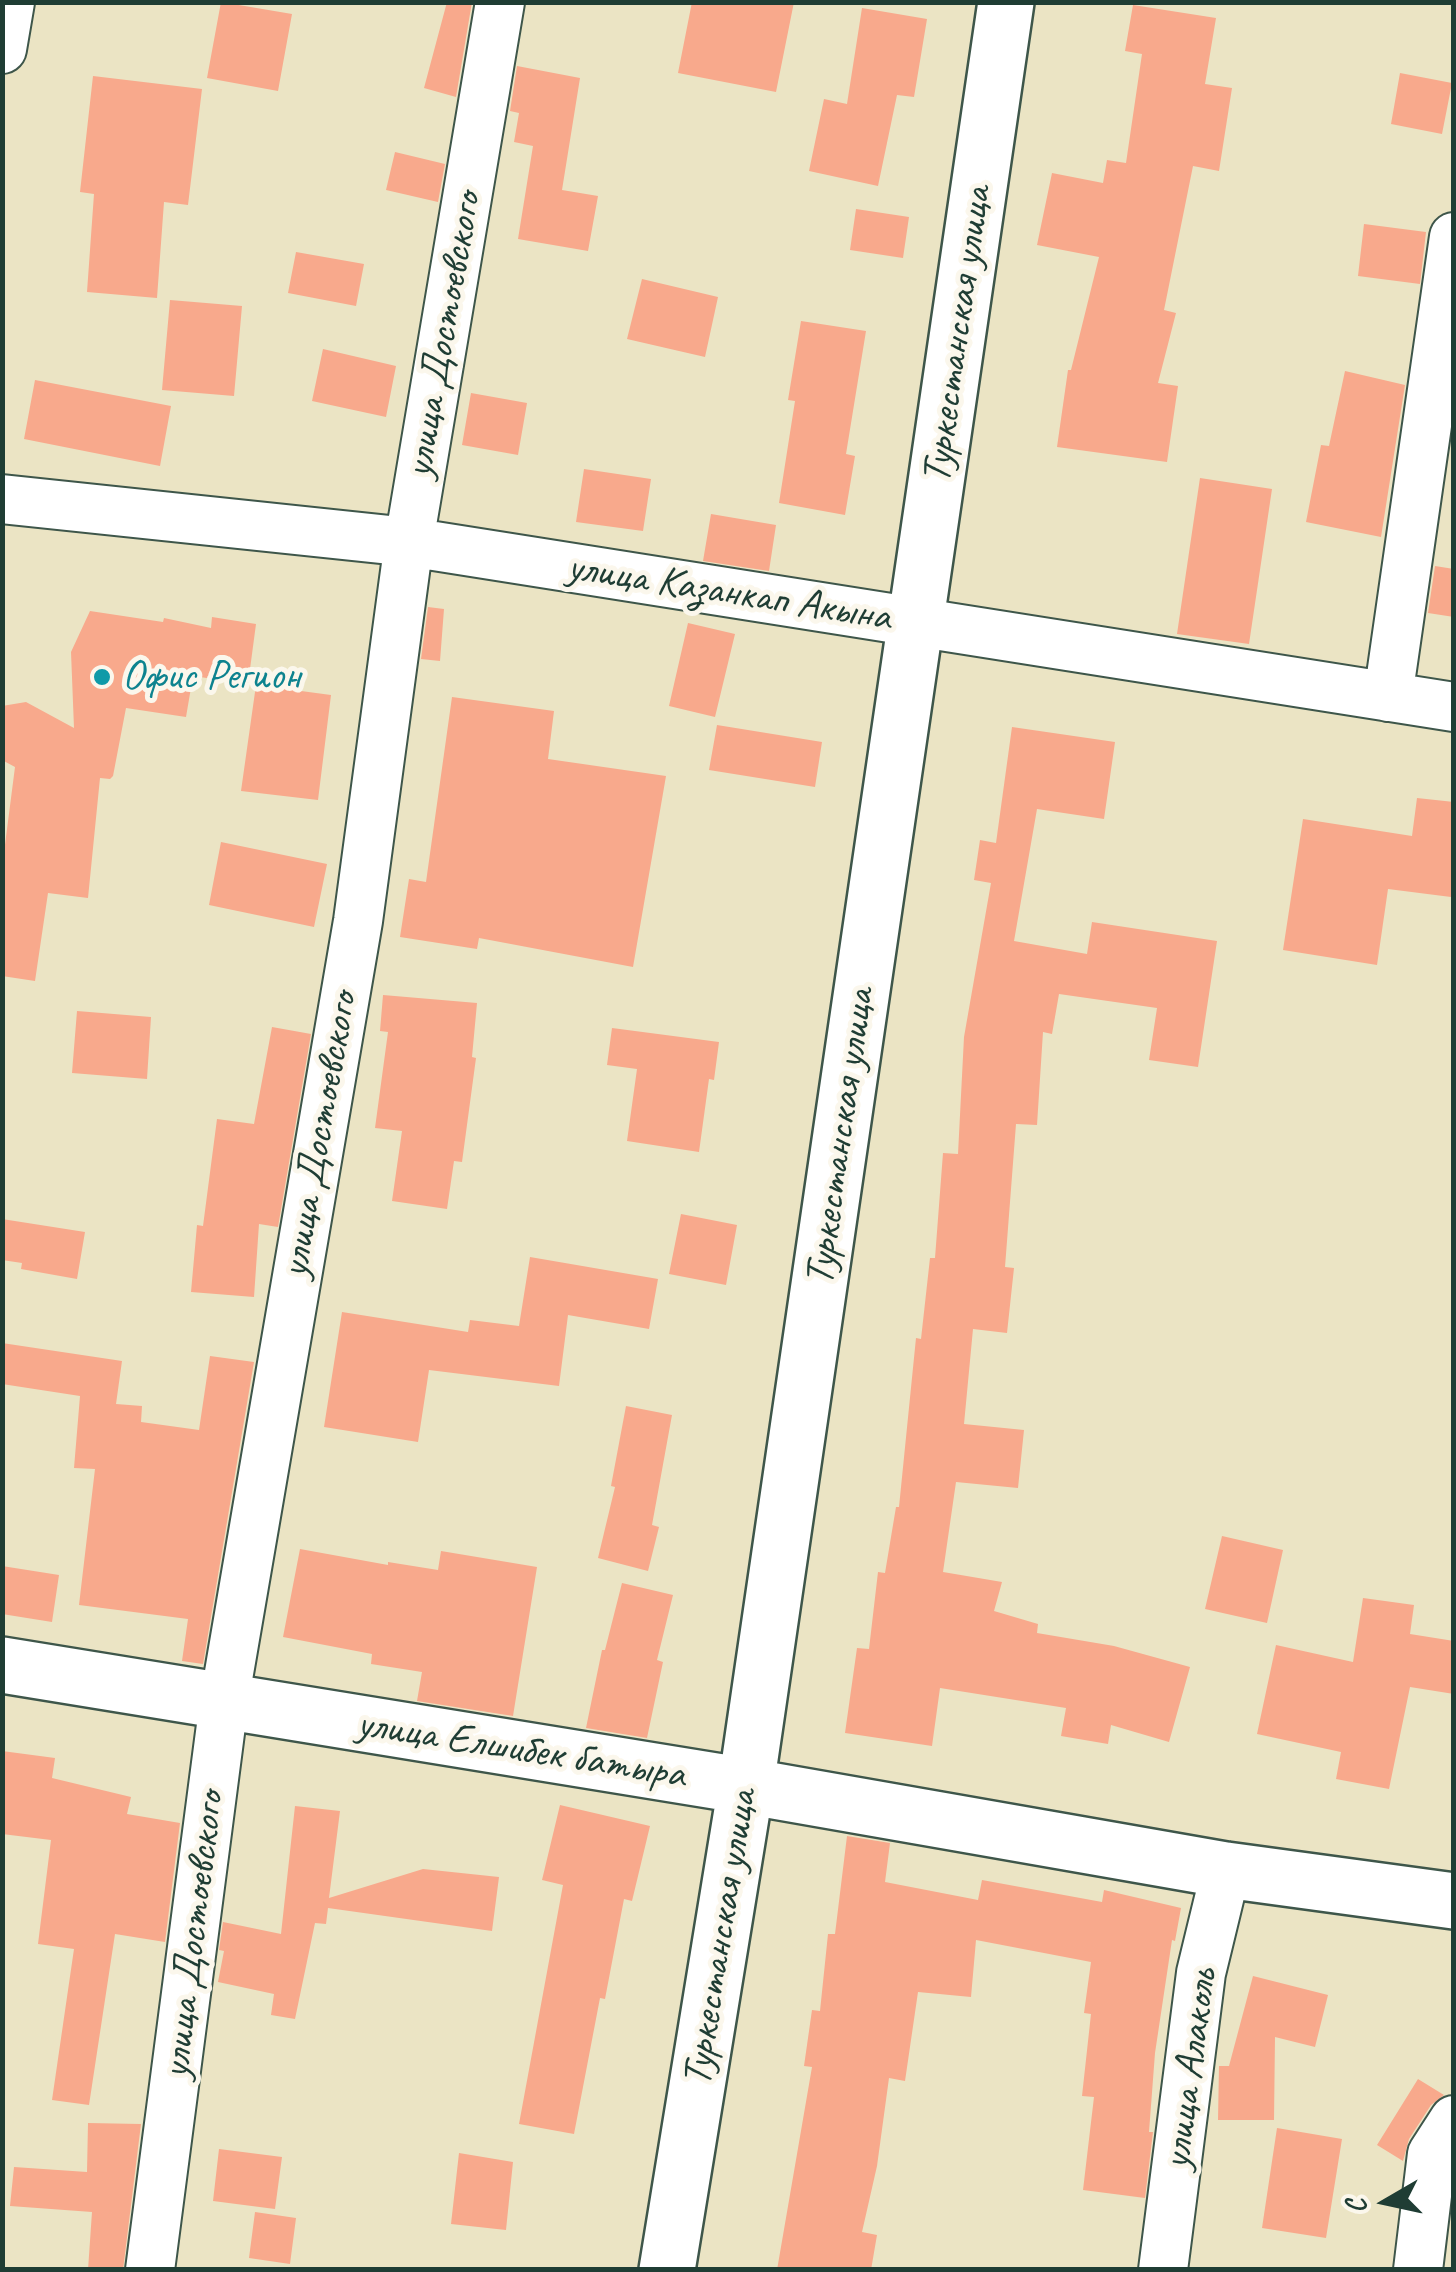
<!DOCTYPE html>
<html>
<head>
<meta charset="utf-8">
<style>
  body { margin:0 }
  #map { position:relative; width:1456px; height:2272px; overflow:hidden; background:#ebe4c4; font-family:Caveat,sans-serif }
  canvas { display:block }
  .frame { position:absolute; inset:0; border:5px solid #1f3d34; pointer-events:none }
  .north { position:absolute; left:1336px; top:2152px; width:100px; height:100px; -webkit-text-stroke:8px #fbf7ec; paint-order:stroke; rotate:261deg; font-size:28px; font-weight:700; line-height:40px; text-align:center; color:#1f3d34 }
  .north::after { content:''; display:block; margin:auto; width:35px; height:45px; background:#1f3d34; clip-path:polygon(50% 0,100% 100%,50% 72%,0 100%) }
</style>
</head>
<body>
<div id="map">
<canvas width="1456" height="2272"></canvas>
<div class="frame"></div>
<div class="north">С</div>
</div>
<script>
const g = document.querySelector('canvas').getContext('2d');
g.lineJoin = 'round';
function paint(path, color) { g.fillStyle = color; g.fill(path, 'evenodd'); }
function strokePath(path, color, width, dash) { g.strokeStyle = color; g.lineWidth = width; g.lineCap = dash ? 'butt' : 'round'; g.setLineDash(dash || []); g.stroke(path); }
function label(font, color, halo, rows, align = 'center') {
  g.font = font + ' Caveat,sans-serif'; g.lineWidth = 10; g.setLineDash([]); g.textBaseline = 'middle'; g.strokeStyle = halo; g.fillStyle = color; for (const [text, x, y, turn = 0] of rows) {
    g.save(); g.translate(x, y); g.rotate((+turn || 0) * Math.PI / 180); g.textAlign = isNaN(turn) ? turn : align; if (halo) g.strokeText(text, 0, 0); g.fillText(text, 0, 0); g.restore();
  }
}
paint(new Path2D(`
  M 221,2 L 292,14 L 278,91 L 207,78 Z
  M 447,2 L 472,2 L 456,97 L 424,88 Z
  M 692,2 L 794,2 L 776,92 L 678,73 Z
  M 1133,5 L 1216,18 L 1205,84 L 1232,88 L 1219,171 L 1193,166 L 1164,310 L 1176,313 L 1158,383 L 1178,386 L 1167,462 L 1057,447 L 1068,370 L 1071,370 L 1099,257 L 1037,245 L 1052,173 L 1103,183 L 1107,160 L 1126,163 L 1142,54 L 1125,51 Z
  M 862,8 L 927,19 L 914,97 L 897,95 L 878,186 L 809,171 L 824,99 L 847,104 Z
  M 517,66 L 580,78 L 562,190 L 598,196 L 588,251 L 518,239 L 533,146 L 514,142 L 519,113 L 510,111 Z
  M 1400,73 L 1452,83 L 1442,134 L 1391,124 Z
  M 93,76 L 202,89 L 188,205 L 164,202 L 157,298 L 87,292 L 94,194 L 80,192 Z
  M 395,152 L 445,164 L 438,202 L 386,190 Z
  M 856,209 L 909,217 L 903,258 L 850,250 Z
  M 1364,224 L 1426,232 L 1420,284 L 1358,276 Z
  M 296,252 L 364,264 L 356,306 L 288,293 Z
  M 642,279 L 718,297 L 705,357 L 627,339 Z
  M 170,300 L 242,306 L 234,396 L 162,390 Z
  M 801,321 L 866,331 L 846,454 L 855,456 L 845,515 L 779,503 L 795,401 L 788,400 Z
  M 323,349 L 396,366 L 386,417 L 312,401 Z
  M 1345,371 L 1405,385 L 1381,537 L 1306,522 L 1321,445 L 1329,446 Z
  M 35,380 L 171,406 L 160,466 L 24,439 Z
  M 471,393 L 527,403 L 518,455 L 462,445 Z
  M 584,469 L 651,479 L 643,531 L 576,522 Z
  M 1200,478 L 1272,489 L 1249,644 L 1177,634 Z
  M 711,514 L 776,525 L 769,571 L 703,561 Z
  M 1435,566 L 1454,569 L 1454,617 L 1428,613 Z
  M 428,607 L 444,609 L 440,661 L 421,659 Z
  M 90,611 L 163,622 L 164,618 L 211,628 L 212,617 L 256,624 L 248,684 L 193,676 L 186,717 L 126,708 L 113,776 L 110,779 L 100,778 L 88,898 L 48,893 L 35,981 L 2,976 L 2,868 L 15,767 L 2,760 L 2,706 L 26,702 L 74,728 L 71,652 Z
  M 688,623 L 735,634 L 715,717 L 669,706 Z
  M 256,685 L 331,695 L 318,800 L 241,791 Z
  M 452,697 L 554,711 L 548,759 L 666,776 L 633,967 L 479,938 L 477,949 L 400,937 L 409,879 L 426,882 Z
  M 717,725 L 822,742 L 815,787 L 709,770 Z
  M 1012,727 L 1115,742 L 1104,819 L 1037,809 L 1014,941 L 1087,954 L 1092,922 L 1217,941 L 1198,1067 L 1149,1060 L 1157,1008 L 1059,994 L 1052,1034 L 1043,1032 L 1037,1125 L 1016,1124 L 1005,1267 L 1014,1268 L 1007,1333 L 973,1329 L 964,1424 L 1024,1430 L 1018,1488 L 956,1482 L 943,1572 L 1002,1582 L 994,1611 L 1038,1624 L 1037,1633 L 1114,1646 L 1190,1667 L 1169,1742 L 1111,1725 L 1108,1744 L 1061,1736 L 1066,1708 L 940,1688 L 932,1746 L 845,1733 L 857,1648 L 869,1649 L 878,1572 L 885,1573 L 896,1507 L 899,1507 L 916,1338 L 921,1339 L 930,1258 L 935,1258 L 943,1153 L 958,1154 L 964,1037 L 991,883 L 974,880 L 980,840 L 996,843 Z
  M 1417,798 L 1454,802 L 1451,897 L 1388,889 L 1377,965 L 1283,950 L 1303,819 L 1412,836 Z
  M 221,842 L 327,864 L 314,927 L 209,905 Z
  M 383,995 L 477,1003 L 472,1057 L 476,1058 L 462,1162 L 454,1161 L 447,1209 L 392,1201 L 402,1131 L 375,1128 L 388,1032 L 380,1031 Z
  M 77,1011 L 151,1017 L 147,1079 L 72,1073 Z
  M 272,1027 L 311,1034 L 278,1227 L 259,1224 L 254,1297 L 191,1292 L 197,1225 L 203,1226 L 217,1119 L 254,1124 Z
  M 612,1028 L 719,1042 L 714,1080 L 709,1079 L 699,1152 L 627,1141 L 637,1069 L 607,1065 Z
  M 681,1214 L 737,1225 L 726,1285 L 669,1274 Z
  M 2,1219 L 85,1232 L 77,1279 L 21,1269 L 22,1263 L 2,1260 Z
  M 530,1257 L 658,1279 L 649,1329 L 568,1315 L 559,1386 L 429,1370 L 418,1442 L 324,1427 L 342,1312 L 468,1332 L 470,1320 L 519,1326 Z
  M 2,1343 L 122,1361 L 116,1404 L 142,1406 L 141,1422 L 199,1430 L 210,1356 L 254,1362 L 203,1664 L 182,1661 L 188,1619 L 79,1605 L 95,1469 L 74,1468 L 80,1396 L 2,1384 Z
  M 626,1406 L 672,1415 L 652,1525 L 659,1527 L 648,1571 L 598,1558 L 615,1487 L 611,1486 Z
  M 1222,1536 L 1283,1550 L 1267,1623 L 1205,1609 Z
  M 300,1549 L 388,1565 L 388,1562 L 438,1570 L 441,1551 L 537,1567 L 513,1716 L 417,1701 L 422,1672 L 371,1664 L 372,1654 L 283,1637 Z
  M 2,1566 L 59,1575 L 52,1622 L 2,1614 Z
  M 622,1583 L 673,1595 L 657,1660 L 663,1662 L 647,1738 L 586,1728 L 602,1650 L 605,1650 Z
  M 1363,1598 L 1414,1605 L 1410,1634 L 1454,1641 L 1454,1694 L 1410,1687 L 1389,1789 L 1336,1779 L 1341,1752 L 1257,1734 L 1276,1645 L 1353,1662 Z
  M 2,1751 L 55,1758 L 52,1778 L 131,1797 L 127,1814 L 180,1823 L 165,1942 L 115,1934 L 89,2105 L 52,2100 L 74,1949 L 38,1944 L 51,1840 L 2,1834 Z
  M 560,1805 L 650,1826 L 632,1901 L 624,1899 L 605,1999 L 600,1998 L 574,2134 L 519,2124 L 563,1885 L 542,1880 Z
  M 295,1806 L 340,1811 L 329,1898 L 423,1869 L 499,1877 L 492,1931 L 328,1908 L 326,1924 L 315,1923 L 295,2019 L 271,2015 L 274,1994 L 218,1982 L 224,1951 L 219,1950 L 223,1922 L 281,1934 Z
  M 847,1836 L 890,1843 L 885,1882 L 978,1900 L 982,1880 L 1102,1902 L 1104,1890 L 1181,1908 L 1175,1941 L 1172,1940 L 1155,2053 L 1149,2132 L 1153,2132 L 1145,2198 L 1083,2190 L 1094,2097 L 1082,2096 L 1091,2014 L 1084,2013 L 1091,1962 L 976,1940 L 971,1997 L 918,1992 L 905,2081 L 889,2078 L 877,2166 L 862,2232 L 877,2235 L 871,2270 L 777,2270 L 812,2067 L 804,2066 L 812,2010 L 820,2011 L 828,1934 L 835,1934 Z
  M 1253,1976 L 1328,1995 L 1315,2047 L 1275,2037 L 1274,2120 L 1218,2120 L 1219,2066 L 1229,2066 Z
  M 1418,2079 L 1444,2095 L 1431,2105 L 1409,2139 L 1403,2161 L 1377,2145 Z
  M 88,2123 L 141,2124 L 123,2270 L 88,2270 L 92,2212 L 10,2206 L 14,2167 L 87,2172 Z
  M 1277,2128 L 1342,2139 L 1326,2238 L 1262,2228 Z
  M 219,2149 L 282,2157 L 275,2209 L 213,2201 Z
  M 459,2153 L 513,2162 L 506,2230 L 451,2224 Z
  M 255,2212 L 296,2218 L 290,2264 L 249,2258 Z`), '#f8a98c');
const minor = new Path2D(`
  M 2,49 L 10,2
  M 2,499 L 409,542 L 1454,707
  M 1388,697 L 1454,237
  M 150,2270 L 224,1702 L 358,921 L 409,542 L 500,2
  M 1163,2270 L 1201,1973 L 1226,1870
  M 1418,2270 L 1432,2154 L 1454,2120`);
const tertiary = new Path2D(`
  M 2,1665 L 746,1786 L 1226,1870 L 1454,1901
  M 667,2270 L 746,1786 L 1006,2`);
strokePath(minor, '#3e564a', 52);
strokePath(tertiary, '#3e564a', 60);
strokePath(minor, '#fff', 48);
strokePath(tertiary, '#fff', 55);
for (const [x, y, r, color] of [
  [102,677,10,"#0f9aa8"]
]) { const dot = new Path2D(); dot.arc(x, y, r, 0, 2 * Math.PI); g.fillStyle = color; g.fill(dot); strokePath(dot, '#fbf7ec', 4); }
label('42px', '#1f3d34', '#fbf7ec', [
  ["улица Достоевского",444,335,-80],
  ["Туркестанская улица",958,335,-82],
  ["улица Казанкап Акына",729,593,9],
  ["улица Достоевского",320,1135,-80],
  ["Туркестанская улица",841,1137,-82],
  ["улица Елшибек батыра",521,1750,9],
  ["улица Достоевского",194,1935,-83],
  ["Туркестанская улица",721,1938,-81],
  ["улица Алаколь",1191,2069,-82]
]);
label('42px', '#0d838f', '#fbf7ec', [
  ["Офис Регион",122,677]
], 'left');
</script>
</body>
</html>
